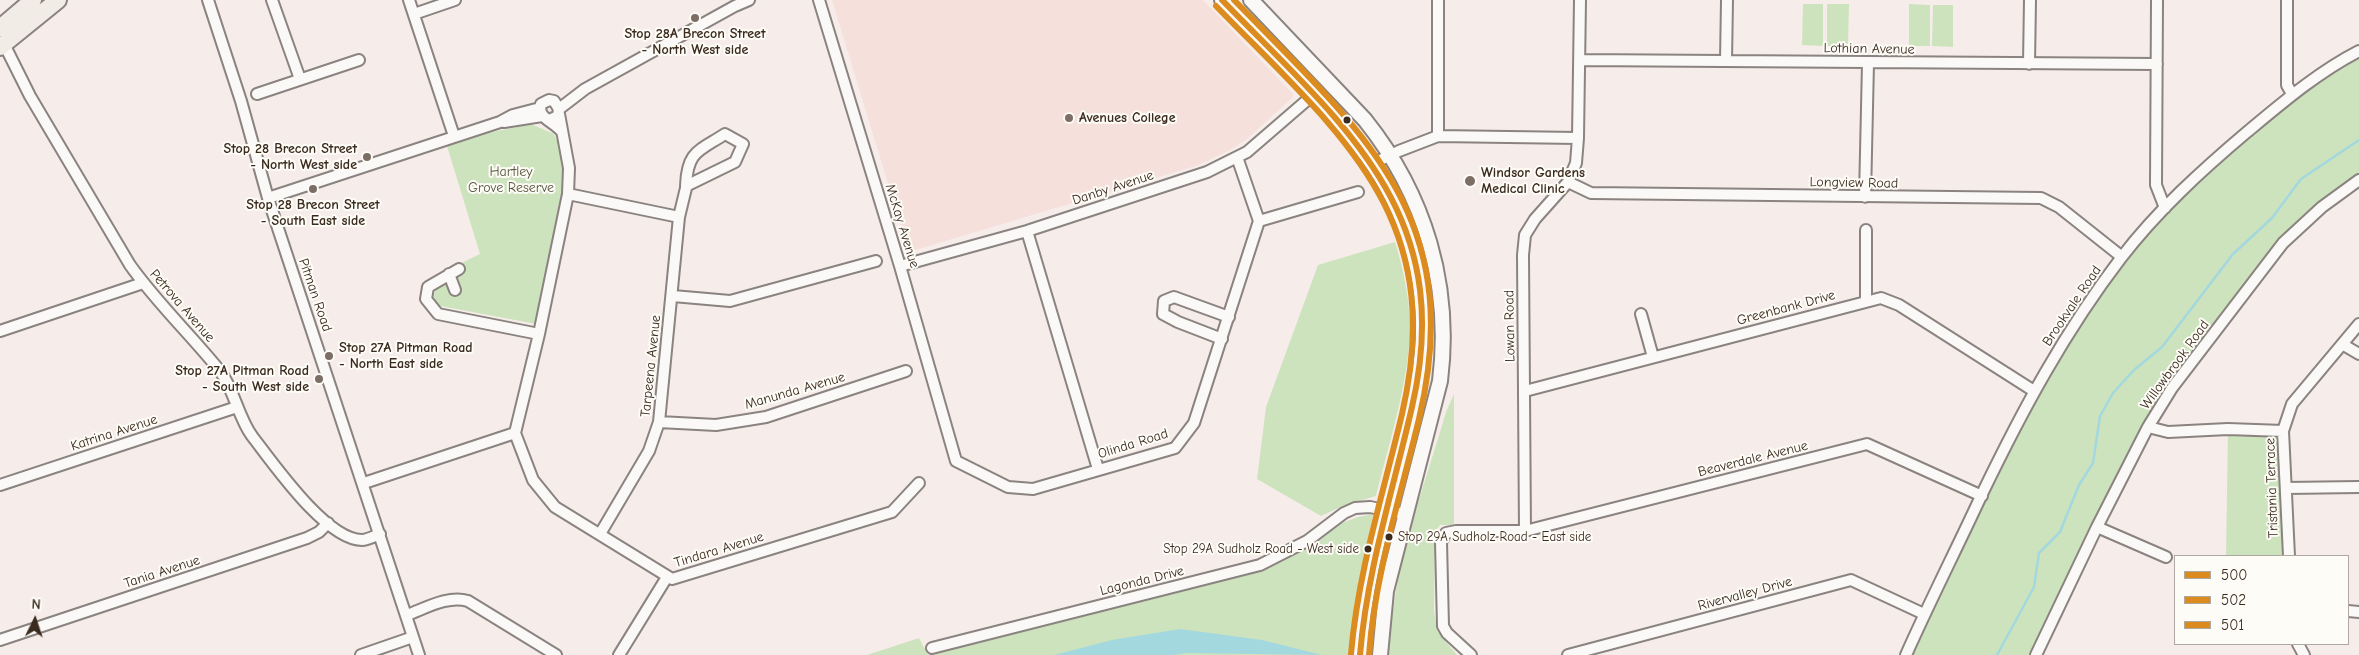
<!DOCTYPE html>
<html>
<head>
<meta charset="utf-8">
<style>
  body { margin:0 }
  #map { position:relative; width:2359px; height:655px; overflow:hidden; background:#f6edea; font-family:"Comic Neue",sans-serif }
  canvas { display:block }
  .legend { position:absolute; left:2174px; top:555px; width:175px; height:90px; box-sizing:border-box; background:#fdfcf7; border:1px solid #afa8a0; margin:0; padding:6px 9px; list-style:none; font-size:15px; color:#3b2a1e }
  .legend li { display:flex; align-items:center; gap:10px; height:25px }
  .legend b { width:25px; border:1px solid #afa8a0 }
  .north { position:absolute; left:10px; top:595px; width:50px; height:50px; -webkit-text-stroke:4px #fdfcf7; paint-order:stroke; rotate:4deg; font-size:14px; font-weight:700; line-height:20px; text-align:center; color:#3b2a1e }
  .north::after { content:''; display:block; margin:auto; width:18px; height:22px; background:#3b2a1e; clip-path:polygon(50% 0,100% 100%,50% 72%,0 100%) }
</style>
</head>
<body>
<div id="map">
<canvas width="2359" height="655"></canvas>
<ul class="legend">
<li><b style="height:6px;background:#dc8c1e"></b>500</li>
<li><b style="height:6px;background:#dc8c1e"></b>502</li>
<li><b style="height:6px;background:#dc8c1e"></b>501</li>
</ul>
<div class="north">N</div>
</div>
<script>
const g = document.querySelector('canvas').getContext('2d');
g.lineJoin = 'round';
function paint(path, color) { g.fillStyle = color; g.fill(path, 'evenodd'); }
function strokePath(path, color, width, dash) { g.strokeStyle = color; g.lineWidth = width; g.lineCap = dash ? 'butt' : 'round'; g.setLineDash(dash || []); g.stroke(path); }
function label(font, color, halo, rows, align = 'center') {
  g.font = font + ' "Comic Neue",sans-serif'; g.lineWidth = 4; g.setLineDash([]); g.textBaseline = 'middle'; g.strokeStyle = halo; g.fillStyle = color; for (const [text, x, y, turn = 0] of rows) {
    g.save(); g.translate(x, y); g.rotate((+turn || 0) * Math.PI / 180); g.textAlign = isNaN(turn) ? turn : align; if (halo) g.strokeText(text, 0, 0); g.fillText(text, 0, 0); g.restore();
  }
}
paint(new Path2D(`
  M 832,0 L 1203,0 L 1293,94 L 1293,97 L 1246,140 L 1230,150 L 1199,165 L 909,252 Z`), '#f5e0dc');
paint(new Path2D(`
  M 1803,4 L 1823,4 L 1823,46 L 1802,45 Z
  M 1827,4 L 1849,4 L 1848,46 L 1827,46 Z
  M 1909,4 L 1930,5 L 1930,46 L 1909,46 Z
  M 1933,5 L 1953,5 L 1953,47 L 1932,46 Z
  M 2359,51 L 2359,174 L 2318,207 L 2167,387 L 2143,425 L 2029,655 L 1902,655 L 1982,496 L 2082,312 L 2165,208 L 2292,94 Z
  M 531,124 L 554,134 L 562,150 L 565,175 L 536,324 L 435,305 C 432,291 436,287 448,282 L 445,271 L 480,254 L 447,146 L 483,134 Z
  M 1395,242 C 1403,268 1409,296 1410,324 C 1410,379 1389,443 1376,496 L 1343,506 L 1321,516 L 1257,479 L 1266,407 L 1318,265 Z
  M 1454,394 L 1454,525 L 1440,525 L 1435,532 L 1434,610 L 1437,631 L 1457,655 L 1389,655 C 1391,572 1423,491 1446,412 Z
  M 2228,429 L 2283,431 L 2289,556 L 2226,556 Z
  M 1373,514 L 1359,583 L 1349,655 L 934,655 L 946,649 L 1159,597 L 1271,567 L 1313,546 L 1339,524 L 1358,517 Z
  M 919,638 L 928,655 L 867,655 Z`), '#cde3bd');
paint(new Path2D(`
  M 1180,629 L 1262,640 L 1322,655 L 1188,653 L 1173,655 L 1054,655 L 1112,640 Z`), '#a3d8de');
strokePath(new Path2D(`
  M 1997,655 L 2034,587 L 2039,553 L 2060,532 L 2079,485 L 2093,463 L 2100,416 L 2113,393 L 2134,370 L 2162,347 L 2233,254 L 2272,218 L 2301,179 L 2359,140`), '#a3d8de', 2.5);
const minor = new Path2D(`
  M 208,0 L 241,101 L 268,198 L 419,655
  M 272,0 L 300,79
  M 409,0 L 454,136
  M 819,0 L 900,266 L 956,461 L 1008,487 L 1033,489 L 1175,448 L 1194,423 L 1259,221 L 1237,157
  M 2157,0 L 2156,185 L 2165,208
  M 2287,0 L 2287,85 L 2292,94
  M 414,14 L 455,0
  M 4,44 L 30,96 L 130,265 C 157,303 191,335 220,371 C 234,389 238,417 252,436 C 273,463 326,540 362,540 C 367,540 375,536 380,534
  M 1580,60 L 2157,64
  M 1726,61 L 1727,0
  M 2029,64 L 2030,0
  M 257,94 L 359,60
  M 559,109 L 585,89 L 735,6 L 749,0
  M 559,114 L 569,168 L 568,194 L 539,334 L 515,433 L 533,480 L 555,507 L 672,579 L 892,512 L 919,483
  M 549,120 L 558,116 L 559,109 L 554,101 L 549,100 L 541,104 C 536,118 555,122 562,132
  M 504,122 L 542,116
  M 1438,136 L 1438,0
  M 1372,164 L 1399,151 L 1438,136 L 1578,138
  M 1568,182 L 1591,193 L 2041,198 L 2059,207 L 2122,257
  M 568,194 L 679,217
  M 1865,197 L 1868,63
  M 268,198 L 500,122 L 513,115 L 540,108
  M 1259,221 L 1358,192
  M 1027,231 L 1098,469
  M 900,266 L 1027,231 L 1207,172 L 1247,152 L 1313,95
  M 459,269 L 428,287 L 426,299 L 438,314 L 539,334
  M 449,274 L 455,290
  M 673,296 L 730,301 L 876,261
  M 1866,300 L 1866,230
  M 1641,314 L 1653,357
  M 0,331 L 143,283
  M 1222,339 L 1178,322 L 1163,314 L 1164,301 L 1174,297 L 1229,317
  M 2342,344 L 2359,354
  M 1525,391 L 1881,298 L 1899,305 L 2034,391
  M 659,422 L 716,425 L 766,417 L 906,371
  M 2148,427 L 2168,432 L 2228,429 L 2283,431
  M 364,483 L 515,433
  M 0,485 L 237,407
  M 2286,488 L 2359,487
  M 2097,527 L 2166,557
  M 1525,531 L 1523,255 L 1525,235 L 1535,219 L 1568,182 L 1576,163 L 1578,138 L 1580,0
  M 600,534 L 649,451 L 659,422 L 679,217 L 686,188 L 686,186 C 687,151 699,151 725,134 L 743,144 L 735,162 L 686,186
  M 2289,556 L 2283,431 L 2292,404 L 2359,324
  M 2348,611 L 2359,612
  M 407,615 C 426,608 448,595 468,601 L 556,655
  M 0,640 L 307,538 L 319,532 L 328,523
  M 2298,644 L 2304,655
  M 932,648 L 1260,565 L 1307,541 L 1344,513 L 1355,508 L 1370,507 L 1405,514
  M 361,655 L 413,637
  M 619,655 L 667,577
  M 1471,655 L 1447,633 L 1443,626 L 1441,542 L 1446,533 L 1456,531 L 1525,531 L 1867,444 L 1982,496
  M 1568,655 L 1851,580 L 1924,614
  M 1906,655 C 1930,601 1957,548 1982,494 C 2022,411 2065,331 2121,258 C 2157,211 2202,170 2247,132 C 2282,103 2318,72 2359,51
  M 2036,655 L 2097,527 L 2148,427 L 2172,388 L 2283,243 L 2322,207 L 2359,180`);
const secondary = new Path2D(`
  M 1222,0 C 1251,30 1280,60 1309,90 C 1326,109 1344,127 1359,146 C 1401,198 1423,263 1423,329 C 1423,363 1415,397 1407,430 C 1388,508 1364,573 1360,655
  M 1251,0 L 1365,120 C 1425,195 1452,286 1440,381 L 1386,591 L 1380,655`);
const trunk = new Path2D(`
  M 0,28 L 33,0
  M 0,47 L 58,0`);
strokePath(minor, '#8a837f', 14);
strokePath(secondary, '#8a837f', 18);
strokePath(trunk, '#8a837f', 20);
strokePath(minor, '#faf9f7', 10);
strokePath(secondary, '#faf9f7', 14);
strokePath(trunk, '#f1ece5', 16);
strokePath(new Path2D(`
  M 1222,0 C 1344,126 1457,212 1412,407 C 1393,490 1367,570 1360,655`), '#dc8c1e', 6);
strokePath(new Path2D(`
  M 1216,6 C 1341,135 1448,215 1402,414 C 1383,494 1358,572 1351,654`), '#dc8c1e', 6);
strokePath(new Path2D(`
  M 1234,0 C 1363,133 1467,215 1419,419 C 1400,498 1375,574 1369,655`), '#dc8c1e', 6);
for (const [x, y, r, color] of [
  [695,18,5,"#7c6e65"],
  [1069,118,5,"#7c6e65"],
  [1347,120,4.5,"#3b2a1e"],
  [367,157,5,"#7c6e65"],
  [1470,181,6,"#7c6e65"],
  [313,189,5,"#7c6e65"],
  [329,356,5,"#7c6e65"],
  [319,379,5,"#7c6e65"],
  [1389,537,4.5,"#3b2a1e"],
  [1368,549,4.5,"#3b2a1e"]
]) { const dot = new Path2D(); dot.arc(x, y, r, 0, 2 * Math.PI); g.fillStyle = color; g.fill(dot); strokePath(dot, '#fdfcf7', 2); }
label('13px', '#3b2a1e', '#fdfcf7', [
  ["Stop 29A Sudholz Road - East side",1398,537],
  ["Stop 29A Sudholz Road - West side",1359,549,"right"]
], 'left');
label('bold 14px', '#3b2a1e', '#fdfcf7', [
  ["Stop 28A Brecon Street",695,34,"center"],
  ["- North West side",695,50,"center"],
  ["Avenues College",1079,118],
  ["Stop 28 Brecon Street",357,149,"right"],
  ["- North West side",357,165,"right"],
  ["Windsor Gardens",1481,173],
  ["Medical Clinic",1481,189],
  ["Stop 28 Brecon Street",313,205,"center"],
  ["- South East side",313,221,"center"],
  ["Stop 27A Pitman Road",339,348],
  ["- North East side",339,364],
  ["Stop 27A Pitman Road",309,371,"right"],
  ["- South West side",309,387,"right"]
], 'left');
label('14px', '#3b2a1e', '#fdfcf7', [
  ["Lothian Avenue",1869,49,1],
  ["Longview Road",1854,183,1],
  ["Danby Avenue",1113,188,-18],
  ["McKay Avenue",902,226,73],
  ["Pitman Road",315,295,71],
  ["Petrova Avenue",182,306,49],
  ["Brookvale Road",2072,306,-56],
  ["Greenbank Drive",1786,308,-15],
  ["Lowan Road",1510,326,-91],
  ["Willowbrook Road",2175,365,-54],
  ["Tarpeena Avenue",651,366,-84],
  ["Manunda Avenue",795,391,-16],
  ["Katrina Avenue",114,433,-18],
  ["Olinda Road",1133,444,-17],
  ["Beaverdale Avenue",1753,459,-14],
  ["Tristania Terrace",2272,488,-92],
  ["Tindara Avenue",719,550,-17],
  ["Tania Avenue",162,572,-18],
  ["Lagonda Drive",1142,581,-14],
  ["Rivervalley Drive",1745,594,-15]
]);
label('14px', '#57563d', '#fdfcf7', [
  ["Hartley",511,172],
  ["Grove Reserve",511,188]
]);
</script>
</body>
</html>
